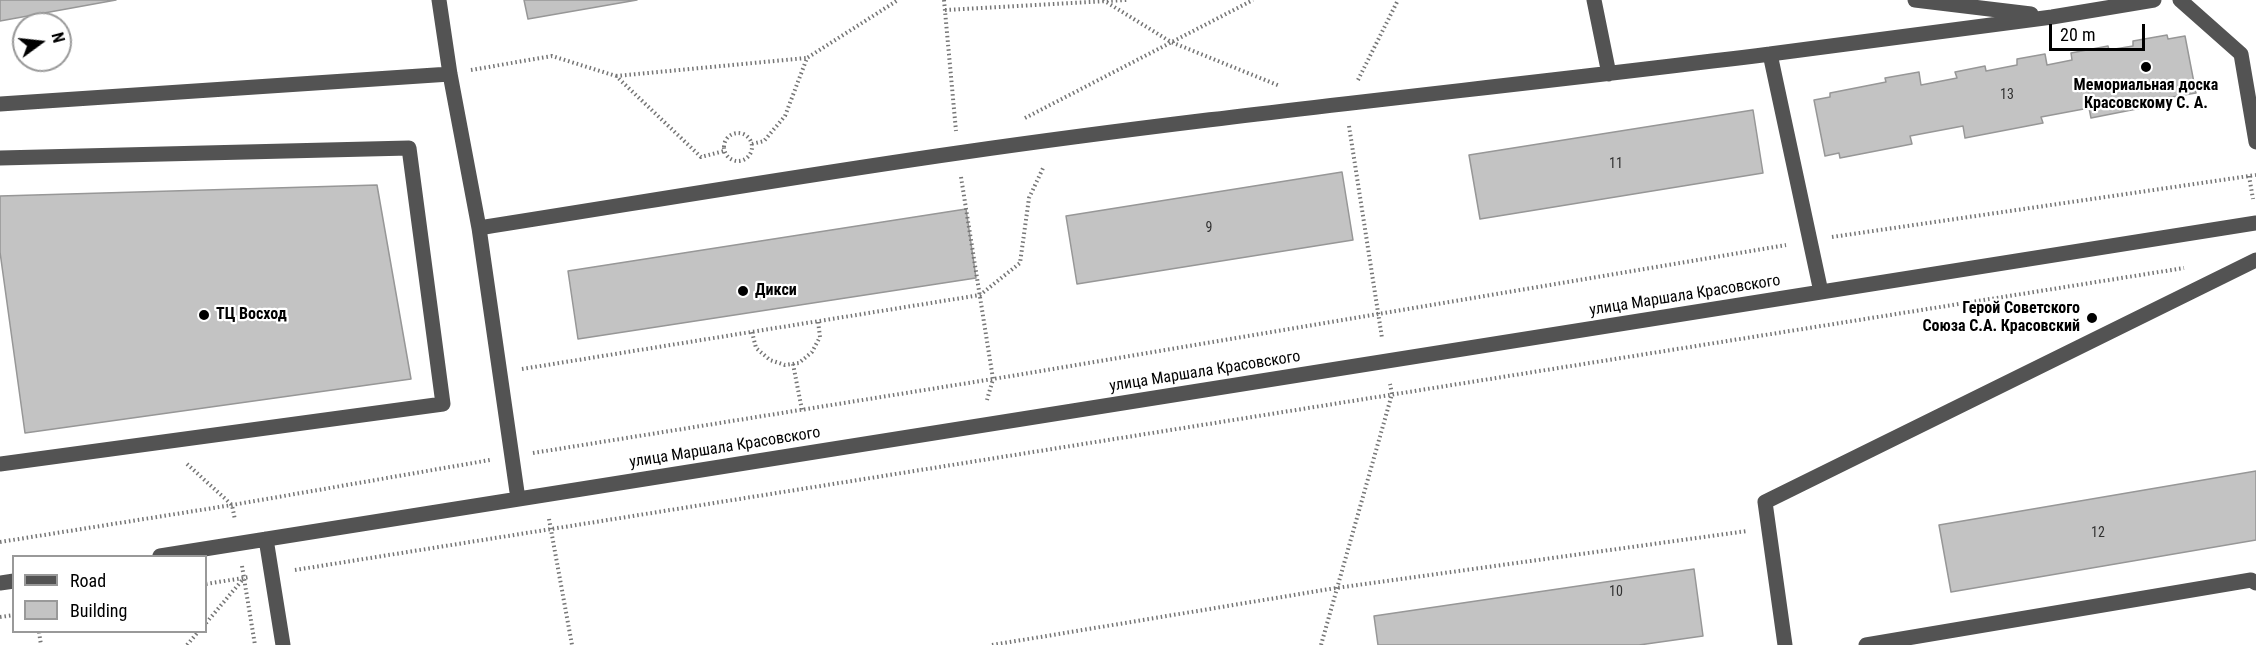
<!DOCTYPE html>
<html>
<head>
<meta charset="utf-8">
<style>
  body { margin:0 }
  #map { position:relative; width:2256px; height:645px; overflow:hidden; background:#fff; font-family:"Roboto Condensed",sans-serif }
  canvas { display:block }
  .legend { position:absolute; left:12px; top:555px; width:195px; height:78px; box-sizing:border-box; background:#fff; border:2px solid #999; margin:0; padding:8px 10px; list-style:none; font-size:18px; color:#000 }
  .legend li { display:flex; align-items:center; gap:12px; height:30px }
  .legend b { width:30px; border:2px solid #999 }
  .north { position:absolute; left:12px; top:12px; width:60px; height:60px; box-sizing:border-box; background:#fff; border:2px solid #999; border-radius:50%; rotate:75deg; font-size:16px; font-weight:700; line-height:24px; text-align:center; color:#000 }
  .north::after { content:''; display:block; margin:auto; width:21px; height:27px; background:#000; clip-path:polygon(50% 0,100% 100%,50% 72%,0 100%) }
  .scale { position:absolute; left:2049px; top:24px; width:96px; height:27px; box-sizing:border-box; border:3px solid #000; border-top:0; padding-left:8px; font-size:18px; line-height:21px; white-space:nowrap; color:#000; -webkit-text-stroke:4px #fff; paint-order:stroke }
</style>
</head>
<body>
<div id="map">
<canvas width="2256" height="645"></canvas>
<ul class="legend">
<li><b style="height:8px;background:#535353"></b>Road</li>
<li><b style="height:16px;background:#c3c3c3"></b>Building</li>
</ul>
<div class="north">N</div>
<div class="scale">20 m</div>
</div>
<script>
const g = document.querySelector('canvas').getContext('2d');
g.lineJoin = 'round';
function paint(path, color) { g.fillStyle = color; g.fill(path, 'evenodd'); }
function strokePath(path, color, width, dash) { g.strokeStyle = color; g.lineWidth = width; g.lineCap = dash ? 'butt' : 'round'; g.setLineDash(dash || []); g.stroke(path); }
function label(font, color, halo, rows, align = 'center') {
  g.font = font + ' "Roboto Condensed",sans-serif'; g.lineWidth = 4.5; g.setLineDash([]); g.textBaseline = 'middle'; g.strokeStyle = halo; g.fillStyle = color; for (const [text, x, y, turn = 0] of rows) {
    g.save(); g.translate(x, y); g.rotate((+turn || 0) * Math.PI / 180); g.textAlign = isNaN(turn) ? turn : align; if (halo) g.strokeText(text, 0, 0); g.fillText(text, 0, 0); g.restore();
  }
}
const building = new Path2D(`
  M 0,0 L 116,0 L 0,21 Z
  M 524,0 L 637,0 L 528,19 Z
  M 2167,35 L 2168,39 L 2185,36 L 2196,93 L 2166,98 L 2167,103 L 2091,118 L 2089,108 L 2041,117 L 2043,123 L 1965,138 L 1963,126 L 1910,136 L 1912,144 L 1840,158 L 1839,153 L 1825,156 L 1814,100 L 1830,97 L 1830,93 L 1886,82 L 1885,78 L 1919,72 L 1921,85 L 1957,78 L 1955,72 L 1985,66 L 1986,71 L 2017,65 L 2017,59 L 2045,54 L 2047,65 L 2072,60 L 2071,53 L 2108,46 L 2109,50 L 2133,46 L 2133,41 Z
  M 1753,110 L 1763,173 L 1480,219 L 1469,155 Z
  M 1342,172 L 1353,240 L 1077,284 L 1066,216 Z
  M 377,185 L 411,379 L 25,433 L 0,252 L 0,196 Z
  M 966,209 L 976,278 L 578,339 L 568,271 Z
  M 2256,471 L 2256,540 L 1951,592 L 1939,525 Z
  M 1694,569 L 1703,636 L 1639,645 L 1378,645 L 1374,616 Z`);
paint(building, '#c3c3c3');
strokePath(building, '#979797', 1.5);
strokePath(new Path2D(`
  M 944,0 L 956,131
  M 1103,0 L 1171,42 L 1280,86
  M 945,10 L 1127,0
  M 471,70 L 552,56 L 616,76 L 701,157 L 724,151
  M 616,76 L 806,58
  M 1358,80 L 1398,0
  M 1025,118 L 1253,0
  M 1349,126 L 1382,338
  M724 147a14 14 0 1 1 28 0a14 14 0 1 1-28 0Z
  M 752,144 L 764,141 L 785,116 L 807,58 L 898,0
  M 2249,176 L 2253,199
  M 961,177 L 993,379 L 987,400
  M 1832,237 L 2256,175
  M 752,332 L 756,348 L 770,360 L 785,365 L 799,363 L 812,352 L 820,337 L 818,321
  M 793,364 L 802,410
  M 522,369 L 980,295 L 1020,263 L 1029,198 L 1044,166
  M 533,453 L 993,379 L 1786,245
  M 187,464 L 232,505 L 235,520
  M 549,519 L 572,645
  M 0,542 L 232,505 L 490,460
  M 242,566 L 255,645
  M 295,570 L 2184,268
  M 206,584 L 249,577
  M 0,617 L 14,615
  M 206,623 L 244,578
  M 39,632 L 41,645
  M 187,645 L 198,632
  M 992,645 L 1336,588 L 1747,531
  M 1321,645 L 1392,394 L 1390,384`), '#757575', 4, [1.5, 3]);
strokePath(new Path2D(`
  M 439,0 L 450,74 L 479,228 L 518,499
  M 1594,0 L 1609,74
  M 1915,0 L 2031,14
  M 2180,0 L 2241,54 L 2256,142
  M 0,104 L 450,74
  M 0,158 L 409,148 L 443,404 L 0,464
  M 479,228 C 638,203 798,176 958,153 C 1228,114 1499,88 1770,54
  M 1821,292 L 1770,54 L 2052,17 L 2154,0
  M 266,539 L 283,645
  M 160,556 L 2256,223
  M 0,583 L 14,581
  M 1785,645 L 1765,502 L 2256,260
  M 1866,645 L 2251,580 L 2256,583`), '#535353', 15);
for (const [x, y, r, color] of [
  [2146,67,6,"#000"],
  [743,291,6,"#000"],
  [204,315,6,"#000"],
  [2092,318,6,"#000"]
]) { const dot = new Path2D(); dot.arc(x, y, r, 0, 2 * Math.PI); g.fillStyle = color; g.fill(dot); strokePath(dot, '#fff', 2); }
label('14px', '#313131', null, [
  ["13",2007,95],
  ["11",1616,164],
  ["9",1209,228],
  ["12",2098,533],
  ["10",1616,592]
]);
label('bold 16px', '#000', '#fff', [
  ["Мемориальная доска",2146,86,"center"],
  ["Красовскому С. А.",2146,104,"center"],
  ["Дикси",755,291],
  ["Герой Советского",2080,309,"right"],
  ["Союза С.А. Красовский",2080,327,"right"],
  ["ТЦ Восход",216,315]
], 'left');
label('16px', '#000', '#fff', [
  ["улица Маршала Красовского",1685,296,-9],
  ["улица Маршала Красовского",1205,372,-9],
  ["улица Маршала Красовского",725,448,-9]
]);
</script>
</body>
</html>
